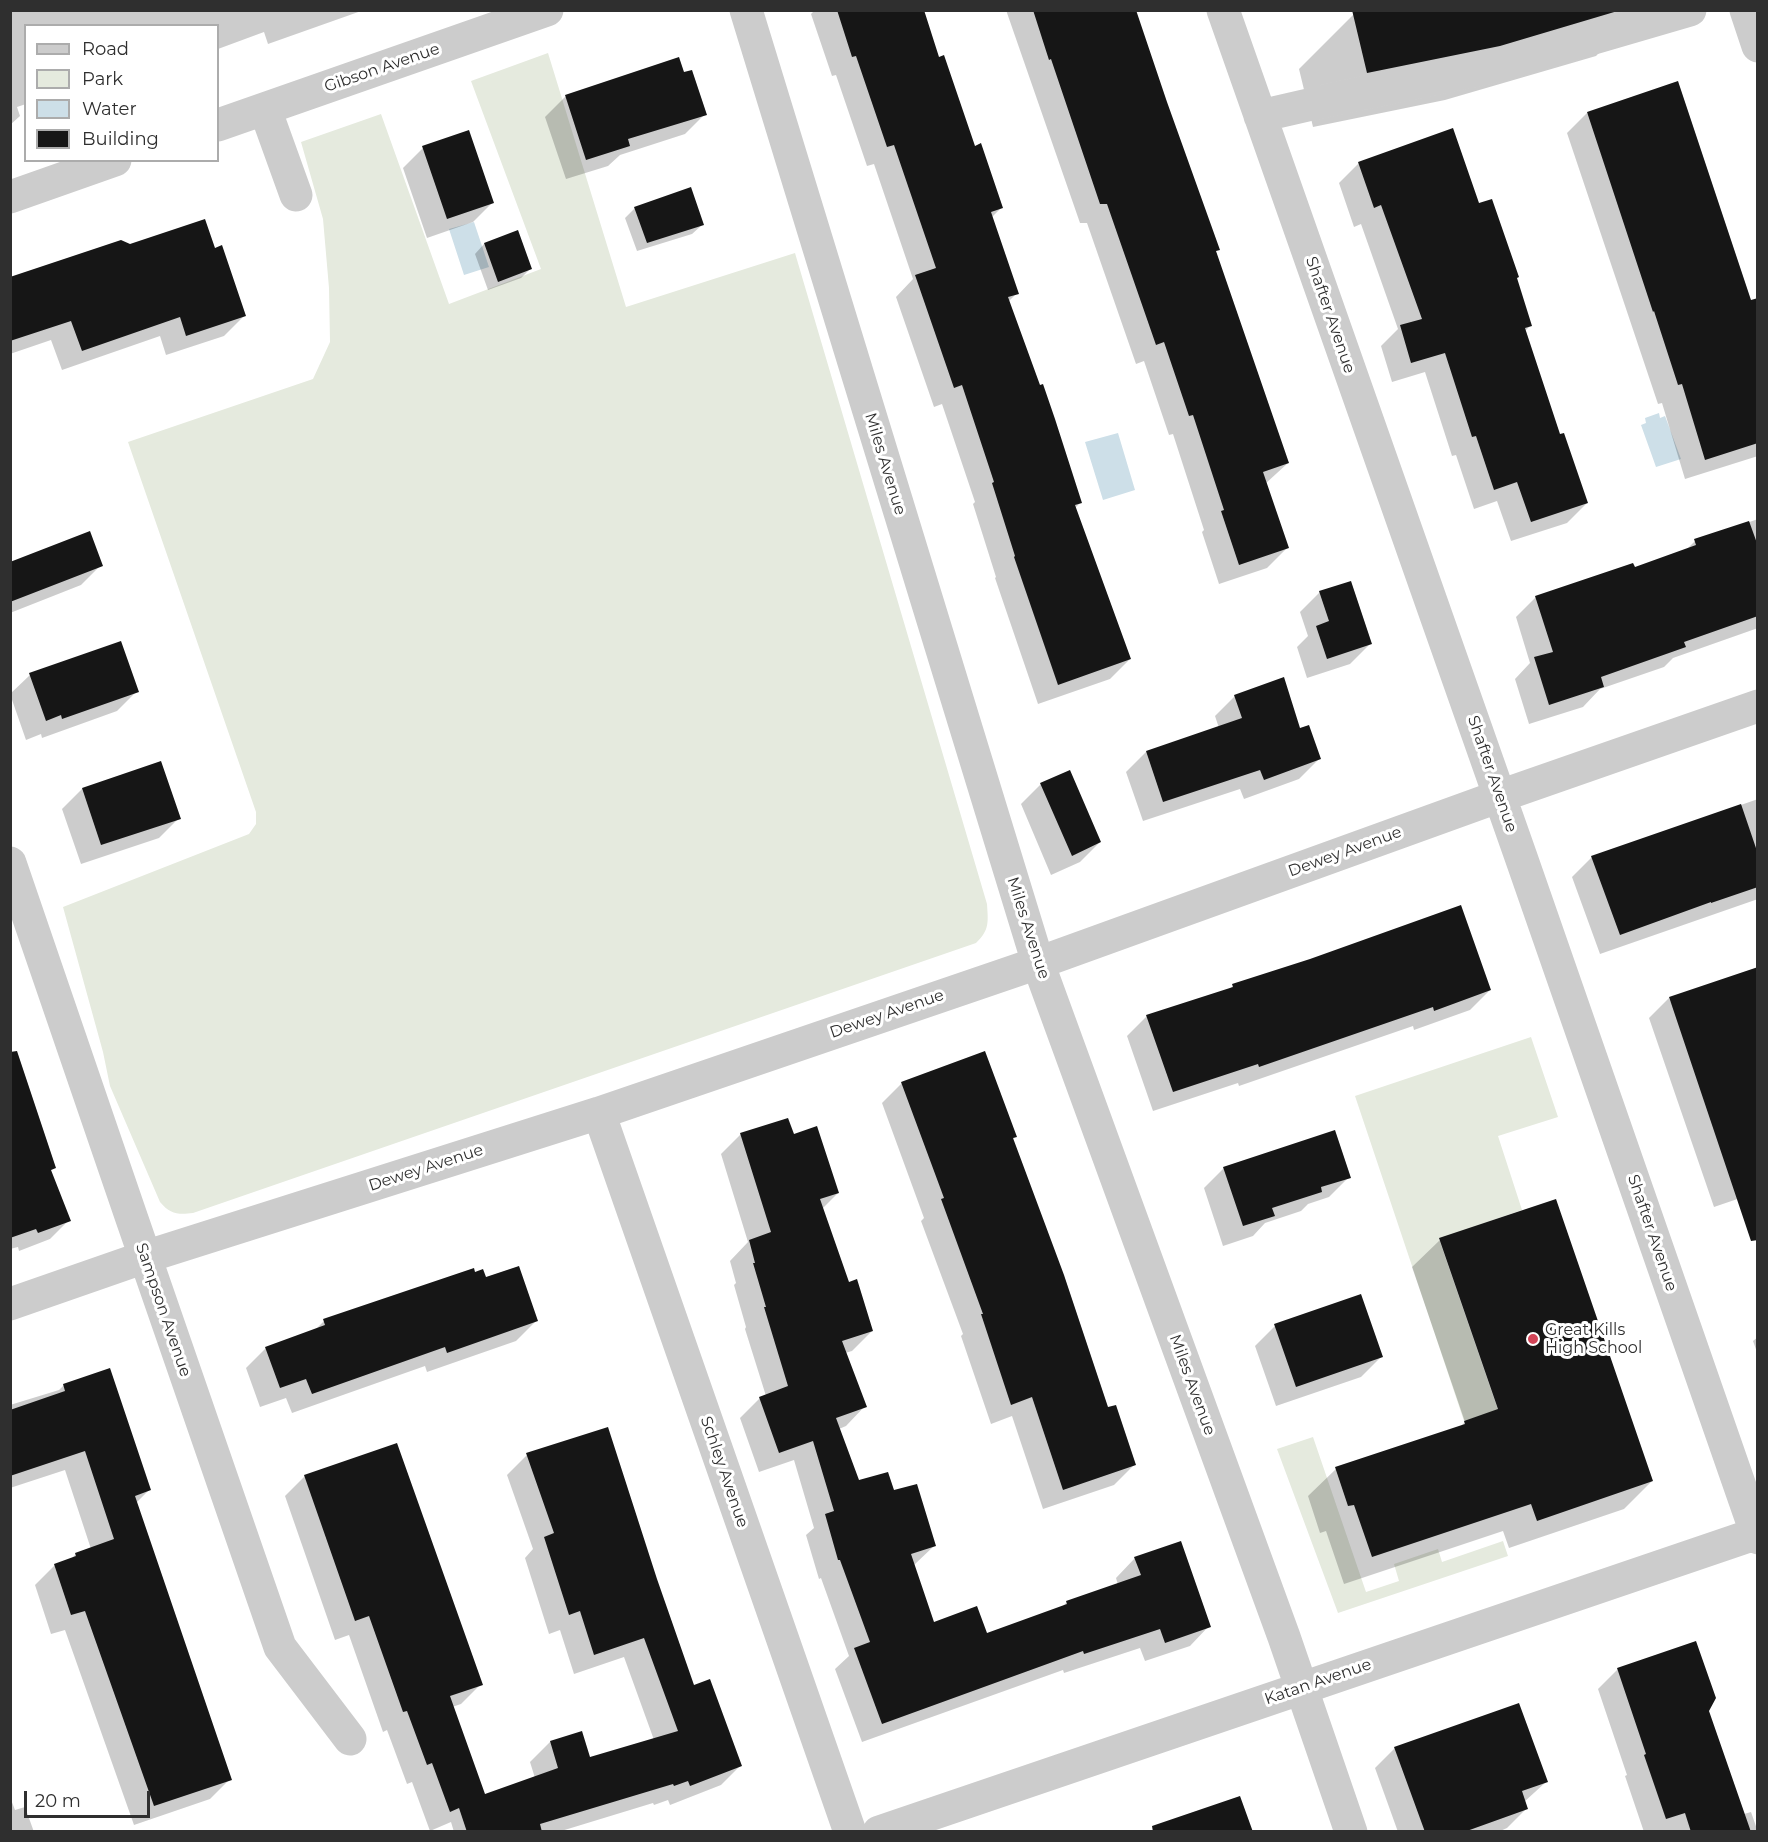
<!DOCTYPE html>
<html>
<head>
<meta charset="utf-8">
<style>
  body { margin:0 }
  #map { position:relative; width:1768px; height:1842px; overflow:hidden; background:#fff; font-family:Montserrat,sans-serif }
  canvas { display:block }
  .frame { position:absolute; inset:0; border:12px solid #2f2f2f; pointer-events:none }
  .legend { position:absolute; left:24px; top:24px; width:195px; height:138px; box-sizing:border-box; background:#fff; border:2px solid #acacac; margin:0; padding:8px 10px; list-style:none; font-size:18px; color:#2f2f2f }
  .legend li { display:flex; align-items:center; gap:12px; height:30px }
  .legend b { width:30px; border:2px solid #acacac }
  .scale { position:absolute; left:24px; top:1791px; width:126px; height:27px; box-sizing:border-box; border:3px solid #2f2f2f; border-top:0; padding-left:8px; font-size:18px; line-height:21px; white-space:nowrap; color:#2f2f2f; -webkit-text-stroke:4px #fff; paint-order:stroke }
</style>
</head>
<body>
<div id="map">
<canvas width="1768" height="1842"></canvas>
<div class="frame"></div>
<ul class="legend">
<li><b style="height:8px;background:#ccc"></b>Road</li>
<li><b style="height:16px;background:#e5eade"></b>Park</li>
<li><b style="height:16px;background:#cddfe8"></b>Water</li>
<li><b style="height:16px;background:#161616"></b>Building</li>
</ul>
<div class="scale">20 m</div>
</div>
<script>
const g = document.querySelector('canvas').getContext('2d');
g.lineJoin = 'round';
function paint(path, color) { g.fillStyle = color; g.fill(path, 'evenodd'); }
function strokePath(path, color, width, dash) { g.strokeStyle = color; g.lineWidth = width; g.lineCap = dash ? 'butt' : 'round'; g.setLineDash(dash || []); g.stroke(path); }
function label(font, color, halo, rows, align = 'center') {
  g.font = font + ' Montserrat,sans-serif'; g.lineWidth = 6; g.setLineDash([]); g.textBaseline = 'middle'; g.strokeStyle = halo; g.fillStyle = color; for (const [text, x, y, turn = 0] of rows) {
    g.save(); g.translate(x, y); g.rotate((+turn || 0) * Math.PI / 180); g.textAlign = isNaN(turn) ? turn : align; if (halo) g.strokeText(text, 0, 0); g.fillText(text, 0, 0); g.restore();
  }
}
paint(new Path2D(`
  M 548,53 L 626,307 L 795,253 L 987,904 C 988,921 990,930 976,943 L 193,1213 C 178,1215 170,1214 160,1202 L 110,1086 L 103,1052 L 63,907 L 249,834 L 256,824 L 256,812 L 128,442 L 313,379 L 330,342 L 329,288 L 323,219 L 301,142 L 381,114 L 449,304 L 541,269 L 471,81 Z
  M 1531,1037 L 1558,1117 L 1498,1136 L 1522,1210 L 1439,1239 L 1498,1410 L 1464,1421 L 1355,1096 Z
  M 1313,1437 L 1366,1592 L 1399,1581 L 1394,1564 L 1438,1549 L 1442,1562 L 1503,1541 L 1508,1556 L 1338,1613 L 1277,1449 Z`), '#e5eade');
paint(new Path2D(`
  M 474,222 L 489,267 L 464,275 L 449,229 Z
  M 1659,413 L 1660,418 L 1665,416 L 1681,459 L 1656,467 L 1641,425 L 1646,423 L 1645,418 Z
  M 1118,433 L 1135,490 L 1103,500 L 1085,442 Z`), '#cddfe8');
paint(new Path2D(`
  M 10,10 L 364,10 L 268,44 L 264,32 L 218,49 L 218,26 L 26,26 L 26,104 L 17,107 L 20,116 L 10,125 Z
  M 815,10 L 922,10 L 939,59 L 974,148 L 1002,207 L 992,217 L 1017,293 L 1008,302 L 1080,503 L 1075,508 L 1130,659 L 1110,679 L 1038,704 L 995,578 L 996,577 L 973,504 L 975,502 L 942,404 L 934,407 L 896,297 L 913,279 L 874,164 L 867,166 L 836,75 L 832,76 L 811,14 Z
  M 1006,10 L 1134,10 L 1218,249 L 1215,252 L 1288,463 L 1265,484 L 1287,548 L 1267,568 L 1219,584 L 1202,532 L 1204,530 L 1173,434 L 1169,435 L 1144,361 L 1136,364 L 1087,223 L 1080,223 Z
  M 1370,10 L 1641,10 L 1596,56 L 1445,100 L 1313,127 L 1299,69 L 1354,14 Z
  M 678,59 L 683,74 L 705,114 L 685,134 L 620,155 L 608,166 L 566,179 L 545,117 L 565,97 Z
  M 1587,113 L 1758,319 L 1758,456 L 1685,479 L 1662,403 L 1658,404 L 1567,133 Z
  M 423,148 L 493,202 L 473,222 L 427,238 L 403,168 Z
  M 1359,163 L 1478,205 L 1516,278 L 1530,326 L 1525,331 L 1559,436 L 1587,503 L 1567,523 L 1511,541 L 1497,501 L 1474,509 L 1456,455 L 1452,456 L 1425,372 L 1392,382 L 1381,346 L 1398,329 L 1361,224 L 1354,227 L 1339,183 Z
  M 635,208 L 702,225 L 692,234 L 637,251 L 625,218 Z
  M 484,244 L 530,269 L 521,278 L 488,290 L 475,254 Z
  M 130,245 L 214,249 L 244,316 L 224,336 L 166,355 L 160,336 L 62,370 L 51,340 L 10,354 L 10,280 Z
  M 1758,519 L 1758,628 L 1673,658 L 1664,667 L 1600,689 L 1583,707 L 1529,724 L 1515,679 L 1530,663 L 1516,617 L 1536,597 L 1634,569 L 1685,551 L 1695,541 Z
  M 10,563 L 101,565 L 81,585 L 10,613 Z
  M 1320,592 L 1370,644 L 1350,664 L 1307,678 L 1297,647 L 1308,636 L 1300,612 Z
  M 30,675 L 137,691 L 117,711 L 42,738 L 41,734 L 26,740 L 10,694 Z
  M 1235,696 L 1299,729 L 1319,759 L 1299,779 L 1244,799 L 1240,789 L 1143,821 L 1126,772 L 1146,752 L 1219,728 L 1215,716 Z
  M 160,763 L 179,818 L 159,838 L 81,864 L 62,809 L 82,789 Z
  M 1069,772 L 1100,842 L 1080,862 L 1051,875 L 1021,804 L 1041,784 Z
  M 1758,799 L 1758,899 L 1600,954 L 1572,877 L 1592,857 Z
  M 1233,986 L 1490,990 L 1470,1010 L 1414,1030 L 1413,1026 L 1239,1086 L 1238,1083 L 1153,1111 L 1127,1036 L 1147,1016 L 1229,989 Z
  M 1669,998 L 1758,1192 L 1714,1207 L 1649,1018 Z
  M 10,1064 L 54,1168 L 50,1171 L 69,1220 L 50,1239 L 19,1251 L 18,1247 L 10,1249 Z
  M 902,1083 L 1015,1137 L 1012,1140 L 1107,1409 L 1134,1465 L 1114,1485 L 1043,1509 L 1012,1416 L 991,1424 L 961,1336 L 963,1334 L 921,1221 L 924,1218 L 882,1103 Z
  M 741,1134 L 793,1136 L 838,1193 L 822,1209 L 848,1283 L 872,1331 L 852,1351 L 845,1353 L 865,1406 L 846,1426 L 839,1429 L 858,1482 L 893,1492 L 934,1546 L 914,1565 L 933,1624 L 986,1635 L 1061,1608 L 1067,1602 L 1118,1585 L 1116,1578 L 1135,1558 L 1209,1626 L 1190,1646 L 1145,1661 L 1140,1648 L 1064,1673 L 1063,1670 L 862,1742 L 835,1669 L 849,1656 L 821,1578 L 819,1579 L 806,1535 L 814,1528 L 794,1460 L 759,1472 L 740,1418 L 760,1398 L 766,1396 L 745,1329 L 746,1327 L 734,1285 L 736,1283 L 730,1261 L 748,1242 L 721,1154 Z
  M 1224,1168 L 1349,1177 L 1329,1197 L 1308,1204 L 1301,1211 L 1265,1223 L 1253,1236 L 1223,1246 L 1204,1188 Z
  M 1440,1240 L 1652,1481 L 1624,1509 L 1509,1548 L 1503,1531 L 1344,1584 L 1326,1531 L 1320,1533 L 1308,1496 L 1336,1469 L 1459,1428 L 1465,1422 L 1412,1267 Z
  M 474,1274 L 485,1279 L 536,1321 L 516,1341 L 427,1372 L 425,1366 L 292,1413 L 286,1398 L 260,1407 L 246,1368 L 266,1348 L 314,1331 L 324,1321 Z
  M 1275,1326 L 1381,1357 L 1361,1377 L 1276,1406 L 1255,1346 Z
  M 1758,1337 L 1758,1355 L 1753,1341 Z
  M 64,1385 L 149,1490 L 136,1503 L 230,1779 L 210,1799 L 134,1825 L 65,1630 L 51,1634 L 35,1585 L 55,1565 L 70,1560 L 76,1554 L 91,1549 L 65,1470 L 10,1488 L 10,1405 L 59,1390 Z
  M 527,1455 L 693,1687 L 741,1765 L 721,1785 L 670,1805 L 668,1800 L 654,1805 L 653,1803 L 558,1832 L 454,1832 L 451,1822 L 430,1831 L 412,1782 L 407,1784 L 387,1730 L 383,1732 L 349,1635 L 335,1640 L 285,1496 L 305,1476 L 481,1684 L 461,1704 L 452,1707 L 484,1796 L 535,1778 L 530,1762 L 550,1742 L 589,1759 L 654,1740 L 624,1657 L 574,1674 L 560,1630 L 549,1634 L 525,1558 L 533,1549 L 507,1475 Z
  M 1618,1669 L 1708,1711 L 1744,1814 L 1751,1812 L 1758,1832 L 1644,1832 L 1625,1776 L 1627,1775 L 1598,1689 Z
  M 1395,1748 L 1546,1782 L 1524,1802 L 1527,1808 L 1507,1828 L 1498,1832 L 1398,1832 L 1375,1768 Z
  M 10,1797 L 15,1810 L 25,1807 L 34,1832 L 10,1832 Z`), '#0003');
paint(new Path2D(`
  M 837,10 L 924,10 L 939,57 L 944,55 L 975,146 L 981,143 L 1003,208 L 991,212 L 1019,294 L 1008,297 L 1040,385 L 1043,384 L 1055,419 L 1082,503 L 1075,505 L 1131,659 L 1058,685 L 1014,557 L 1015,556 L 992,483 L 994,482 L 962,385 L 954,388 L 915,275 L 936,268 L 894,145 L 887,147 L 856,56 L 852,57 Z
  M 1033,10 L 1136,10 L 1167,102 L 1220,250 L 1216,251 L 1289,463 L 1263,472 L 1289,548 L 1239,565 L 1221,511 L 1224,510 L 1193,415 L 1189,416 L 1164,342 L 1156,345 L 1107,204 L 1100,204 L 1051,59 L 1049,60 Z
  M 1352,10 L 1621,10 L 1500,46 L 1367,73 Z
  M 679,57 L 684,72 L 692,70 L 707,115 L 628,139 L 630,146 L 586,160 L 565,95 Z
  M 1678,81 L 1751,300 L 1758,298 L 1758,443 L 1705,460 L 1682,384 L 1678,385 L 1654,311 L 1653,312 L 1587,112 Z
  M 1453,128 L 1479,203 L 1492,199 L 1519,277 L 1517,278 L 1532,326 L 1525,328 L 1560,434 L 1564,433 L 1588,503 L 1531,522 L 1517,482 L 1494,490 L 1476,436 L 1472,437 L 1445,353 L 1411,363 L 1400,325 L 1422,319 L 1381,205 L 1374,208 L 1358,162 Z
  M 469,130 L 494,203 L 447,219 L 422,146 Z
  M 691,187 L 704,225 L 647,243 L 634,207 Z
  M 205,219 L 215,248 L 222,245 L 246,316 L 186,336 L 180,317 L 82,351 L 71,321 L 10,341 L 10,277 L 121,240 L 130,244 Z
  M 518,230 L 532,269 L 498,282 L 484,243 Z
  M 1749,521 L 1758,546 L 1758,616 L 1684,642 L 1686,647 L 1601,677 L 1604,687 L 1549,705 L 1534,657 L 1553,652 L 1535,596 L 1633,563 L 1635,567 L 1696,545 L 1694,539 Z
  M 90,531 L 103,566 L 10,602 L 10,562 Z
  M 1351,581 L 1372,644 L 1327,659 L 1316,626 L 1329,621 L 1319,591 Z
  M 121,641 L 139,692 L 62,719 L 61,715 L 46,721 L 29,673 Z
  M 1284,677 L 1300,728 L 1309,725 L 1321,759 L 1264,780 L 1260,770 L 1163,802 L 1146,751 L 1242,718 L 1234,695 Z
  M 161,761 L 181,819 L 101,845 L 82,788 Z
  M 1070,770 L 1101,842 L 1072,856 L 1040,783 Z
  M 1741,804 L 1758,854 L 1758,887 L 1711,903 L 1711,902 L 1620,935 L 1591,856 Z
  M 1461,905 L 1491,990 L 1434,1011 L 1433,1007 L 1259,1067 L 1258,1064 L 1173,1092 L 1146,1015 L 1233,987 L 1232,984 L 1310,959 Z
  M 1758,967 L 1758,1240 L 1751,1241 L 1669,997 Z
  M 17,1051 L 56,1168 L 51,1170 L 71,1221 L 38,1233 L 36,1229 L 10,1238 L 10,1052 Z
  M 985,1051 L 1017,1137 L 1013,1138 L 1064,1275 L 1108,1407 L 1116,1405 L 1136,1465 L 1063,1490 L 1032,1397 L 1011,1405 L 981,1314 L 983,1314 L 941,1199 L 944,1198 L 901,1082 Z
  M 788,1118 L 794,1134 L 817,1126 L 839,1193 L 820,1199 L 849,1282 L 857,1279 L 873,1331 L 842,1341 L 867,1407 L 836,1418 L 859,1480 L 888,1472 L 894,1490 L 917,1484 L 936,1546 L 911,1554 L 934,1622 L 977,1606 L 987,1633 L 1067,1604 L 1066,1601 L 1141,1575 L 1134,1557 L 1181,1541 L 1211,1627 L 1165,1643 L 1160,1629 L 1084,1654 L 1083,1651 L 882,1724 L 854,1648 L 870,1642 L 840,1560 L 838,1560 L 825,1514 L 834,1511 L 813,1441 L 779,1453 L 759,1397 L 788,1386 L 764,1307 L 766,1307 L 753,1263 L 755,1263 L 749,1240 L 771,1232 L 740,1133 Z
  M 1335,1130 L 1351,1178 L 1321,1187 L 1322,1192 L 1272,1208 L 1275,1216 L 1243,1226 L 1223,1167 Z
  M 1556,1199 L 1653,1481 L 1537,1521 L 1531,1504 L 1372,1557 L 1354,1505 L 1348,1506 L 1335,1467 L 1465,1424 L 1464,1421 L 1498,1409 L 1439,1238 Z
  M 519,1266 L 538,1321 L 447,1353 L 445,1347 L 312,1394 L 306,1379 L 280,1388 L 265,1347 L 325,1325 L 323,1319 L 474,1268 L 475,1272 L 483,1269 L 486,1277 Z
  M 1361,1294 L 1383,1357 L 1296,1387 L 1274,1324 Z
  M 110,1368 L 151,1490 L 135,1496 L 232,1780 L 154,1806 L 85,1611 L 71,1615 L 54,1564 L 76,1556 L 75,1553 L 114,1539 L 85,1451 L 10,1476 L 10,1410 L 65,1391 L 63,1384 Z
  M 608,1427 L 657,1579 L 694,1685 L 710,1679 L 742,1766 L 690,1786 L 688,1781 L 674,1786 L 673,1784 L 540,1824 L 542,1832 L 467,1832 L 459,1808 L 450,1812 L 432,1763 L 427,1765 L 407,1711 L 403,1712 L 369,1616 L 355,1621 L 304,1475 L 397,1443 L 483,1685 L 450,1696 L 485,1794 L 558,1768 L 550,1741 L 582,1731 L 590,1757 L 678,1731 L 644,1638 L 594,1655 L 580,1611 L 569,1615 L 544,1537 L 554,1533 L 526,1453 Z
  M 1696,1641 L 1716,1698 L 1709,1711 L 1751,1832 L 1691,1832 L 1685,1813 L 1666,1819 L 1644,1755 L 1646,1754 L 1617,1668 Z
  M 1519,1703 L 1548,1782 L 1522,1791 L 1528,1809 L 1464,1832 L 1425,1832 L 1394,1747 Z
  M 1240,1796 L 1253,1832 L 1153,1832 L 1152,1826 Z`), '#161616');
strokePath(new Path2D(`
  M 746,10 L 1038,963 L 1284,1637 L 1351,1832
  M 1223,10 L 1521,857 L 1758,1538
  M 1746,10 L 1758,46
  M 265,109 L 296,195
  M 1260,116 L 1334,99 L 1505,64 L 1690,10
  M 218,125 L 547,10
  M 10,197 L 115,160
  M 10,863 L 132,1219 L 280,1647 L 350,1739
  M 599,1113 L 850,1832
  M 10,1304 L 145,1257 L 599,1113 L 1038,963 L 1500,796 L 1758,706
  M 879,1832 L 1758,1533`), '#ccc', 33);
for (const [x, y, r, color] of [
  [1533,1339,6,"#d24457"]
]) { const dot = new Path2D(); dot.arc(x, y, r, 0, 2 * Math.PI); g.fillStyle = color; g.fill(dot); strokePath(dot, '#fff', 2); }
label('16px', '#2f2f2f', '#fff', [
  ["Gibson Avenue",382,68,-19],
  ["Shafter Avenue",1330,315,71],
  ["Miles Avenue",885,464,73],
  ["Shafter Avenue",1492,774,71],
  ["Dewey Avenue",1345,852,-20],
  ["Miles Avenue",1028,928,72],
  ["Dewey Avenue",887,1014,-19],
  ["Dewey Avenue",426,1168,-18],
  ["Shafter Avenue",1652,1233,71],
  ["Sampson Avenue",163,1310,71],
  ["Miles Avenue",1192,1385,70],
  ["Schley Avenue",724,1472,71],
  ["Katan Avenue",1318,1682,-19]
]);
label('16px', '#2f2f2f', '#fff', [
  ["Great Kills",1545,1330],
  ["High School",1545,1348]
], 'left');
</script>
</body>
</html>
